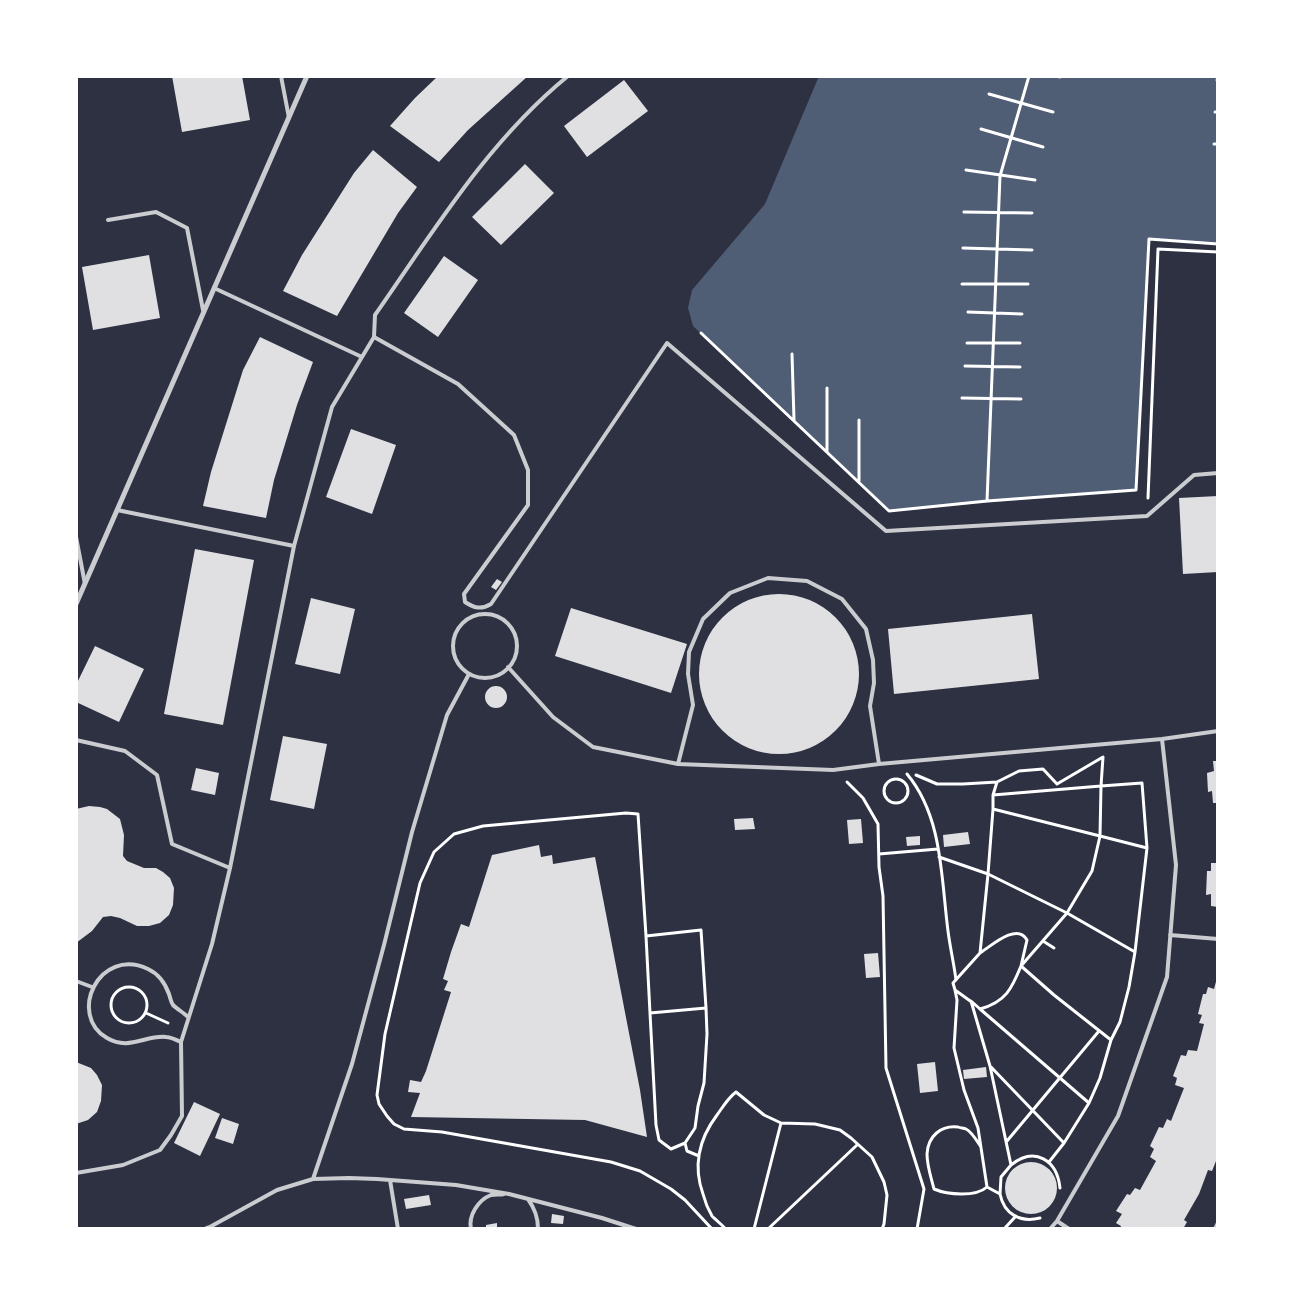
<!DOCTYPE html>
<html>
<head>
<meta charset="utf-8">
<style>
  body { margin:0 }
  #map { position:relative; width:1294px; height:1305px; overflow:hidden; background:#2d3142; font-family:Inter,sans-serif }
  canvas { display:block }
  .frame { position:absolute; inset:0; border:78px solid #fff; pointer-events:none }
</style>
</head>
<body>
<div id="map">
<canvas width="1294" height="1305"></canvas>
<div class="frame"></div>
</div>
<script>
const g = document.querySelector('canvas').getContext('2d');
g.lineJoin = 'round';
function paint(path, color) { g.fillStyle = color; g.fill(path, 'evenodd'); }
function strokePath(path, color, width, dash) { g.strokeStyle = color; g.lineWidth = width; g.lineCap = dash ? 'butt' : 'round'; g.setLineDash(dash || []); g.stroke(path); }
paint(new Path2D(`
  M 819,76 L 1218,76 L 1218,244 L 1149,239 L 1136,490 L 889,511 L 693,326 L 688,308 L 692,290 L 765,204 Z`), '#4f5d75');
paint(new Path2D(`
  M 172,76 L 242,76 L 250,120 L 182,132 Z
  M 438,76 L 528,76 L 468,130 L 439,162 L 390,126 L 415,98 Z
  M 624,80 L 648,111 L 587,157 L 564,126 Z
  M 373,150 L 417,187 L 398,213 L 337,316 L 283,291 L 302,255 L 354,173 Z
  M 525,164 L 554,193 L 501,245 L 472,217 Z
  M 149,255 L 160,318 L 93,330 L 82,267 Z
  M 444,256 L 478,280 L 438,337 L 404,313 Z
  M 260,337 L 313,362 L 297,405 L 274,480 L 266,518 L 203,506 L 211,472 L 243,370 Z
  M 351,429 L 396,445 L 372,514 L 326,497 Z
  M 1218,496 L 1218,572 L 1183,574 L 1179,498 Z
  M 195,549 L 254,560 L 223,725 L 164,714 Z
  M 497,579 L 502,582 L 496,590 L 491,587 Z
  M699 674a80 80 0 1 1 160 0a80 80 0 1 1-160 0Z
  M 311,598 L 355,609 L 340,674 L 295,664 Z
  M 571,608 L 687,644 L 671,693 L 555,656 Z
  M 1032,614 L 1039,679 L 894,694 L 888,629 Z
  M 95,646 L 144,669 L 119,722 L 76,702 L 76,685 Z
  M485 697a11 11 0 1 1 22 0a11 11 0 1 1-22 0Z
  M 283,736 L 327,744 L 314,809 L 270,800 Z
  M 1213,761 L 1218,761 L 1218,803 L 1213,803 L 1212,791 L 1208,792 L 1207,773 L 1214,771 Z
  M 196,768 L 219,773 L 215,795 L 191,790 Z
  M 89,806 L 100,807 L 107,809 L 120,819 L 124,835 L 123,856 L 127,861 L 144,868 L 156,868 L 163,872 L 170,878 L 174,888 L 173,905 L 169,915 L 160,923 L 149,926 L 137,926 L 120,918 L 111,916 L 103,917 L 92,931 L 76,943 L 76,809 Z
  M 753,818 L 755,829 L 735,830 L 734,819 Z
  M 861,819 L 863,843 L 849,844 L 847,820 Z
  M 968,832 L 970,844 L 944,847 L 943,835 Z
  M 920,836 L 920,845 L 907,846 L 906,837 Z
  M 539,845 L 541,857 L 552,855 L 553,864 L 595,857 L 640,1090 L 647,1137 L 585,1120 L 411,1117 L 420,1093 L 408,1092 L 410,1080 L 421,1082 L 426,1071 L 451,992 L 444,990 L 448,981 L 443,979 L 451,952 L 461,924 L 469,927 L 492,855 Z
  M 1211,863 L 1218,863 L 1218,907 L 1211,906 L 1211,894 L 1206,895 L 1207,871 L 1211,871 Z
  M 878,953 L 880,977 L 866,978 L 864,954 Z
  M 1217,978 L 1218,1148 L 1216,1150 L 1218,1156 L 1212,1171 L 1208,1170 L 1199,1194 L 1184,1220 L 1187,1222 L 1183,1229 L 1120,1229 L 1121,1226 L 1116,1223 L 1122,1214 L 1116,1211 L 1127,1194 L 1130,1195 L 1135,1188 L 1140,1190 L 1156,1161 L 1150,1157 L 1154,1149 L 1150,1146 L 1159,1127 L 1163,1128 L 1167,1119 L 1171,1121 L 1184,1088 L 1175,1085 L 1177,1078 L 1173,1076 L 1181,1055 L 1186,1056 L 1188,1050 L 1197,1051 L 1204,1024 L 1199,1023 L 1202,1015 L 1198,1014 L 1203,994 L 1206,994 L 1208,987 L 1214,989 Z
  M 76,1062 L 91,1068 L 97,1075 L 102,1085 L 101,1101 L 97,1112 L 88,1120 L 76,1124 Z
  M 935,1062 L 938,1091 L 920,1093 L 917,1064 Z
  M 986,1067 L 987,1077 L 964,1079 L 963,1070 Z
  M 194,1102 L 220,1114 L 200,1156 L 174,1143 Z
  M 222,1118 L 239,1124 L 233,1144 L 215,1138 Z
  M1005 1188a26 26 0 1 1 52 0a26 26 0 1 1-52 0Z
  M 429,1195 L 431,1205 L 406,1209 L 404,1199 Z
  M 552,1214 L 564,1216 L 563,1224 L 551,1223 Z
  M 497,1223 L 497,1229 L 486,1229 L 486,1225 Z`), '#e0e0e3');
strokePath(new Path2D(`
  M 1056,76 L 1060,77
  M 1217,80 L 1218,80
  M 989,94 L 1053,112
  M 1215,112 L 1218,112
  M 981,129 L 1043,147
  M 1214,144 L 1218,144
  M 966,170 L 1035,180
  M 964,212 L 1032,213
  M 963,248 L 1032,250
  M 962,284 L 1028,284
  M 968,312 L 1022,314
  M 701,333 L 889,511 L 987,501 L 1136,490 L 1149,239 L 1218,244
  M 967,343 L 1020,343
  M 792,354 L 794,420
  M 965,366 L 1020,367
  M 962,398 L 1021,399
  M 827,452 L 827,388
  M 859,481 L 859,420
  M 1148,498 L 1158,249 L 1218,252
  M 987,501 L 1000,176 L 1029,76
  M 907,774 C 943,817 941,878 948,931 C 950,947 954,964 956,980
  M 916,775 L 937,784 L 963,784 L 997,782 L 1019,771 L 1043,769 L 1057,784 L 1103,757 L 1101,786 L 993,795 L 997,782
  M884 791a12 12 0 1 1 24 0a12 12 0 1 1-24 0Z
  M 847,782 L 863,798 L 878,824 L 879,867 L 883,896 L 886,1068 L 924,1189 L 917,1229
  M 993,795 L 993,809 L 1100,836 L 1101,786 L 1142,783 L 1147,848 L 1100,836 L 1092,871 L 1067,913 L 988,874 L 993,809
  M 879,854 L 938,849
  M 939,857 L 988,874 L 980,953 C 991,946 1017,922 1027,940 L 1021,966 L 1067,913 L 1135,952 L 1147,848
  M 646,936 L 638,814 L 626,813 L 483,826 L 454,834 L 434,852 L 420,883 L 385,1034 L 377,1095 L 379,1104 L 387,1116 L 394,1124 L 404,1129 L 442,1132 L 611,1162 L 640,1171 L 671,1189 L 685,1200 L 712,1229
  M 1043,941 L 1054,948
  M111 1005a18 18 0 1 1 36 0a18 18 0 1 1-36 0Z
  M 955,990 L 957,1000 L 954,1048 L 964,1090 L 978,1128 L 987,1187 C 976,1197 948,1195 934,1189 C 931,1177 927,1166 927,1154 C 928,1136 941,1125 958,1127 C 960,1128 964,1128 966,1129 C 972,1132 977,1141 981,1147
  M 973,1003 L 955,990 L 953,983 L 980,953
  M 980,1009 L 971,1001 L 990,1066 L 1011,1165 C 1035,1146 1057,1160 1060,1188
  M 146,1013 L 168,1023
  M 650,1013 L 646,936 L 701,930 L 706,1008
  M 1111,1040 L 1054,995 L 1021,966 C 1012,988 1006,1002 980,1009 L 1089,1103 L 1100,1078 L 1111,1040 L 1120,1022 L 1129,987 L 1135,952
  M 991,1067 L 1064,1143
  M 1007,1141 L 1099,1031
  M 685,1143 L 671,1149 L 659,1140 L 656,1125 L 650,1013 L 706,1008 L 707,1034 L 704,1083 L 698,1106 L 695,1128 L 685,1143 L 687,1151 L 699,1156
  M 1049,1162 L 1064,1143 L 1089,1103
  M 987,1187 L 1000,1194 L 1001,1177 L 1011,1165
  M 1000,1194 C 1004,1214 1020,1223 1040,1218
  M 726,1229 C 722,1225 716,1220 712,1216 C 708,1209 705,1202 703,1194 C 693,1166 699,1139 717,1115 C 723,1107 727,1099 736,1092 L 764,1115 L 781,1123 L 815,1124 L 840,1130 L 851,1138 L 872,1157 L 884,1182 L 887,1195 L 884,1224 L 882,1229
  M 754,1229 L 781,1123
  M 768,1229 L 857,1145
  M 1004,1229 L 1016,1216`), '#fff', 3);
strokePath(new Path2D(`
  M 281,76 L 289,118
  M 108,220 L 156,212 L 187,228 L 203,310
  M 214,288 L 362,357
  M 374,337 L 458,384 L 514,435 L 528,470 L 528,505 L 464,594 L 465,602 C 474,608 481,610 491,604 L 667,343 L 886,531 L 1147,516 L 1194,475 L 1218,473
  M 117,510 L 294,546
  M 76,537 L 85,584
  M453 646a32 32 0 1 1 64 0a32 32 0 1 1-64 0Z
  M 508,667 L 553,717 L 593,747 L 678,764 L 833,770 L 879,764 L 1162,739 L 1176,865 L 1167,977 L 1118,1116 L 1057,1221 L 1050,1229
  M 1162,739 L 1218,731
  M 76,740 L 125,751 L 157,775 L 172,844 L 230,868
  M 678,764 L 693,705 L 688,674 L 689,652 L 703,619 L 730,593 L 768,578 L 807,581 L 842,599 L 866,629 L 873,660 L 874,683 L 870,706 L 879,764
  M 1170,935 L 1218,939
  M 76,981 L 92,987
  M 181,1042 C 176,1040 171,1037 166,1037 C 145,1035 129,1051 107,1038 C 67,1015 99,946 148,969 C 159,974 165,983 169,994 C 170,997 171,1002 173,1005 C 177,1009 184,1013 188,1017
  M 76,1173 L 123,1165 L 160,1150 L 171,1135 L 182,1116 L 181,1042 L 212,944 L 230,868 L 294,546 L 332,407 L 374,337 L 375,315 C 433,232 488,141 568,76
  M 313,1179 L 352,1064 L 384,945 L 412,832 L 447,715 L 469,674
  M 390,1180 L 398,1229
  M 528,1199 C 535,1209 538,1217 538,1229
  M 1057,1221 L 1069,1229
  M 208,1228 L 277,1190 L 313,1179 L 349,1178 L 377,1179 L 456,1185 L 509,1194 L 602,1218 L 636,1229
  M 471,1229 C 468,1216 478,1200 491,1195 C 495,1194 500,1195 504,1194
  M 1215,1229 L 1218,1223`), '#caccd0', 4);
strokePath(new Path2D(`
  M 76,604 L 307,76
  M 206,1229 L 208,1228`), '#caccd0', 5);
</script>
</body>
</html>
